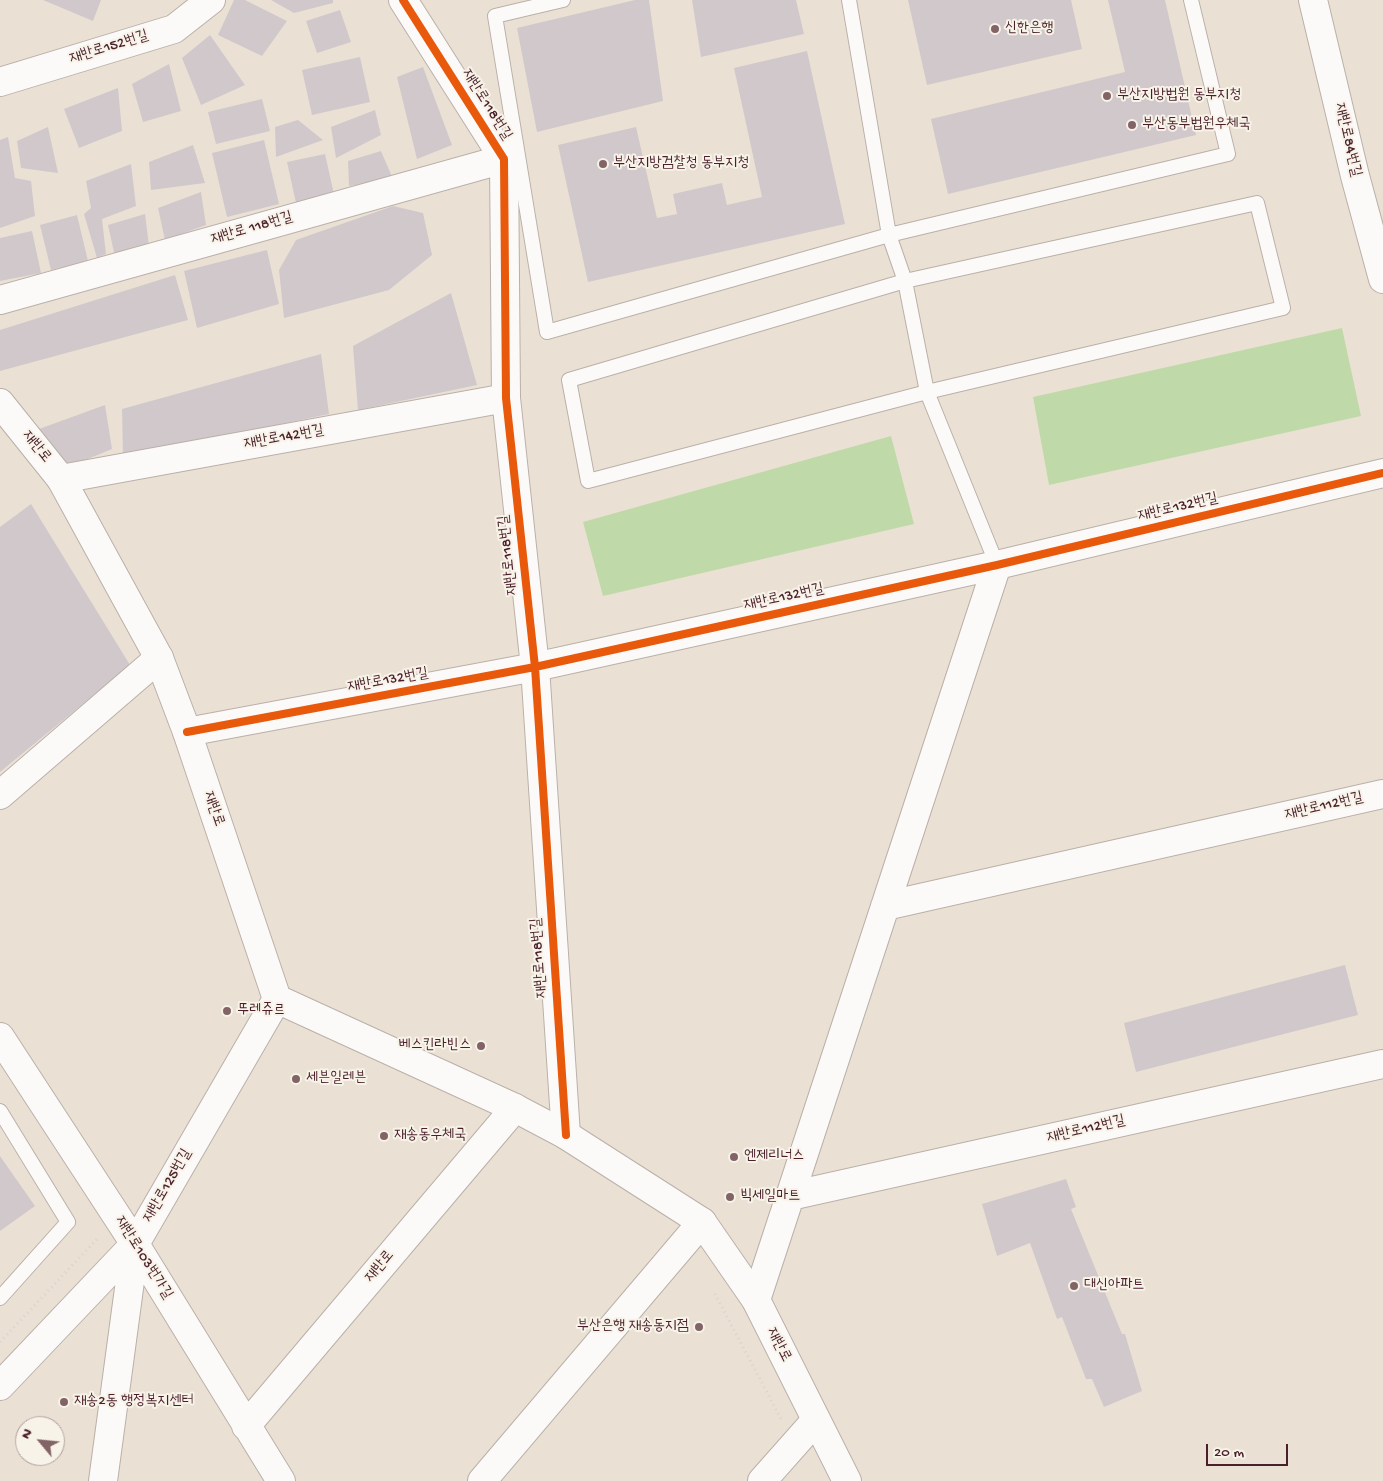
<!DOCTYPE html>
<html>
<head>
<meta charset="utf-8">
<style>
  body { margin:0 }
  #map { position:relative; width:1383px; height:1481px; overflow:hidden; background:#eae1d4; font-family:"Gochi Hand",sans-serif }
  canvas { display:block }
  .north { position:absolute; left:15px; top:1416px; width:50px; height:50px; box-sizing:border-box; background:#f7f3e8; border:1px solid #b29e9c; border-radius:50%; rotate:298deg; font-size:14px; font-weight:700; line-height:20px; text-align:center; color:#4a1f2b }
  .north::after { content:''; display:block; margin:auto; width:18px; height:22px; background:#826366; clip-path:polygon(50% 0,100% 100%,50% 72%,0 100%) }
  .scale { position:absolute; left:1206px; top:1444px; width:82px; height:22px; box-sizing:border-box; border:2px solid #4a1f2b; border-top:0; padding-left:6px; font-size:15px; line-height:18px; white-space:nowrap; color:#4a1f2b; -webkit-text-stroke:4px #f7f3e8; paint-order:stroke }
</style>
</head>
<body>
<div id="map">
<canvas width="1383" height="1481"></canvas>
<div class="north">N</div>
<div class="scale">20 m</div>
</div>
<script>
const g = document.querySelector('canvas').getContext('2d');
g.lineJoin = 'round';
function paint(path, color) { g.fillStyle = color; g.fill(path, 'evenodd'); }
function strokePath(path, color, width, dash) { g.strokeStyle = color; g.lineWidth = width; g.lineCap = dash ? 'butt' : 'round'; g.setLineDash(dash || []); g.stroke(path); }
function label(font, color, halo, rows, align = 'center') {
  g.font = font + ' "Gochi Hand","Poor Story",sans-serif'; g.lineWidth = 4; g.setLineDash([]); g.textBaseline = 'middle'; g.strokeStyle = halo; g.fillStyle = color; for (const [text, x, y, turn = 0] of rows) {
    g.save(); g.translate(x, y); g.rotate((+turn || 0) * Math.PI / 180); g.textAlign = isNaN(turn) ? turn : align; if (halo) g.strokeText(text, 0, 0); g.fillText(text, 0, 0); g.restore();
  }
}
paint(new Path2D(`
  M 1342,328 L 1361,416 L 1049,485 L 1033,397 Z
  M 891,436 L 914,524 L 603,596 L 583,522 Z`), '#c0d9a8');
paint(new Path2D(`
  M 43,0 L 101,0 L 93,21 Z
  M 234,0 L 245,0 L 287,21 L 262,56 L 218,35 Z
  M 271,0 L 333,0 L 333,3 L 294,13 Z
  M 635,0 L 649,0 L 663,101 L 537,132 L 517,28 Z
  M 692,0 L 796,0 L 804,34 L 701,57 Z
  M 908,0 L 1071,0 L 1082,49 L 927,85 Z
  M 1108,0 L 1165,0 L 1196,135 L 948,194 L 931,119 L 1125,72 Z
  M 340,10 L 351,42 L 317,53 L 306,21 Z
  M 210,35 L 245,85 L 201,105 L 182,58 Z
  M 807,51 L 845,224 L 588,282 L 558,145 L 636,127 L 657,218 L 677,214 L 673,194 L 722,183 L 727,205 L 762,197 L 734,68 Z
  M 360,57 L 370,102 L 312,115 L 302,70 Z
  M 169,64 L 181,111 L 143,122 L 132,84 Z
  M 423,67 L 452,145 L 417,159 L 397,77 Z
  M 118,88 L 122,131 L 79,148 L 64,109 Z
  M 262,99 L 270,131 L 216,144 L 208,112 Z
  M 375,110 L 381,135 L 336,158 L 331,127 Z
  M 298,120 L 323,140 L 276,157 L 275,127 Z
  M 48,127 L 58,173 L 21,168 L 17,141 Z
  M 8,137 L 15,178 L 31,181 L 35,216 L 0,228 L 0,140 Z
  M 264,140 L 279,204 L 227,217 L 212,153 Z
  M 193,145 L 205,183 L 151,190 L 149,162 Z
  M 381,151 L 393,179 L 349,186 L 348,161 Z
  M 325,154 L 334,194 L 296,203 L 287,162 Z
  M 131,164 L 136,206 L 102,219 L 106,254 L 97,258 L 84,214 L 91,208 L 86,181 Z
  M 201,192 L 206,225 L 165,240 L 158,208 Z
  M 393,206 L 423,213 L 432,255 L 389,290 L 284,318 L 279,270 L 296,240 Z
  M 145,214 L 149,246 L 115,257 L 108,225 Z
  M 77,215 L 88,261 L 51,270 L 40,225 Z
  M 32,231 L 41,273 L 0,281 L 0,238 Z
  M 267,250 L 279,304 L 197,328 L 184,271 Z
  M 175,275 L 188,320 L 0,371 L 0,330 Z
  M 451,293 L 477,385 L 358,410 L 353,346 Z
  M 321,354 L 329,414 L 123,457 L 122,409 Z
  M 105,405 L 112,449 L 61,470 L 39,429 Z
  M 31,504 L 130,665 L 0,772 L 0,527 Z
  M 1345,965 L 1358,1015 L 1136,1072 L 1124,1023 Z
  M 0,1156 L 35,1206 L 0,1231 Z
  M 1066,1179 L 1076,1207 L 1071,1209 L 1122,1334 L 1125,1334 L 1142,1391 L 1104,1407 L 1092,1379 L 1086,1379 L 1062,1317 L 1057,1319 L 1030,1243 L 997,1256 L 982,1204 Z`), '#d1c8cc');
const lane = new Path2D(`
  M 563,0 L 495,16 L 547,332 L 889,235 L 1228,154 L 1191,0
  M 849,0 L 889,235 L 905,281 L 927,392 L 997,565
  M 1257,203 L 1283,308 L 927,392 L 588,481 L 569,380 L 905,281 Z
  M 0,1111 L 68,1222 L 0,1298`);
const street = new Path2D(`
  M 403,0 L 504,159 L 506,398 L 535,667 L 566,1135
  M 1313,0 L 1355,176 L 1383,279
  M 0,82 L 174,29 L 211,0
  M 0,300 L 504,159
  M 61,479 L 506,398
  M 187,732 L 535,667 L 997,565 L 1383,473
  M 0,795 L 159,658
  M 885,906 L 1383,794
  M 0,1037 L 135,1244 L 281,1481
  M 790,1196 L 1383,1064
  M 756,1300 L 997,565
  M 0,1386 L 135,1244
  M 246,1426 L 515,1108
  M 103,1481 L 135,1244 L 277,999
  M 482,1481 L 702,1222
  M 762,1481 L 816,1420`);
const secondary = new Path2D(`
  M 0,403 L 61,479 L 159,658 L 187,732 L 277,999 L 515,1108 L 566,1135 L 702,1222 L 756,1300 L 847,1481`);
strokePath(lane, '#bab0a9', 16);
strokePath(street, '#bab0a9', 30);
strokePath(secondary, '#bab0a9', 30);
strokePath(new Path2D(`
  M 715,1294 L 781,1419
  M 0,1342 L 99,1237`), '#d7d3d0', 3, [1, 4]);
strokePath(lane, '#fcfaf9', 14);
strokePath(street, '#fcfaf9', 28);
strokePath(secondary, '#fcfaf9', 28);
strokePath(new Path2D(`
  M 403,0 L 504,159 L 506,398 L 535,667 L 566,1135
  M 187,732 L 535,667 L 997,565 L 1383,473`), '#e8590c', 8);
for (const [x, y, r, color] of [
  [995,29,5,"#826366"],
  [1107,96,5,"#826366"],
  [1132,125,5,"#826366"],
  [603,164,5,"#826366"],
  [227,1011,5,"#826366"],
  [481,1046,5,"#826366"],
  [296,1079,5,"#826366"],
  [384,1136,5,"#826366"],
  [734,1157,5,"#826366"],
  [730,1197,5,"#826366"],
  [1074,1286,5,"#826366"],
  [699,1327,5,"#826366"],
  [64,1402,5,"#826366"]
]) { const dot = new Path2D(); dot.arc(x, y, r, 0, 2 * Math.PI); g.fillStyle = color; g.fill(dot); strokePath(dot, '#f7f3e8', 2); }
label('15px', '#4a1f2b', '#f7f3e8', [
  ["신한은행",1005,29],
  ["부산지방법원 동부지청",1117,96],
  ["부산동부법원우체국",1142,125],
  ["부산지방검찰청 동부지청",613,164],
  ["뚜레쥬르",237,1011],
  ["베스킨라빈스",471,1046,"right"],
  ["세븐일레븐",306,1079],
  ["재송동우체국",394,1136],
  ["엔제리너스",744,1157],
  ["빅세일마트",740,1197],
  ["대신아파트",1084,1286],
  ["부산은행 재송동지점",689,1327,"right"],
  ["재송2동 행정복지센터",74,1402]
], 'left');
label('15px', '#4a1f2b', '#f7f3e8', [
  ["재반로152번길",109,48,-17],
  ["재반로118번길",486,105,58],
  ["재반로84번길",1347,140,77],
  ["재반로 118번길",252,229,-16],
  ["재반로142번길",284,438,-10],
  ["재반로",36,447,51],
  ["재반로132번길",1178,508,-13],
  ["재반로118번길",509,555,-96],
  ["재반로132번길",784,598,-12],
  ["재반로132번길",388,681,-10],
  ["재반로112번길",1324,807,-13],
  ["재반로",213,809,71],
  ["재반로118번길",540,958,-94],
  ["재반로112번길",1086,1130,-13],
  ["재반로125번길",168,1186,-60],
  ["재반로103번가길",143,1258,58],
  ["재반로",380,1267,-50],
  ["재반로",778,1345,63]
]);
</script>
</body>
</html>
